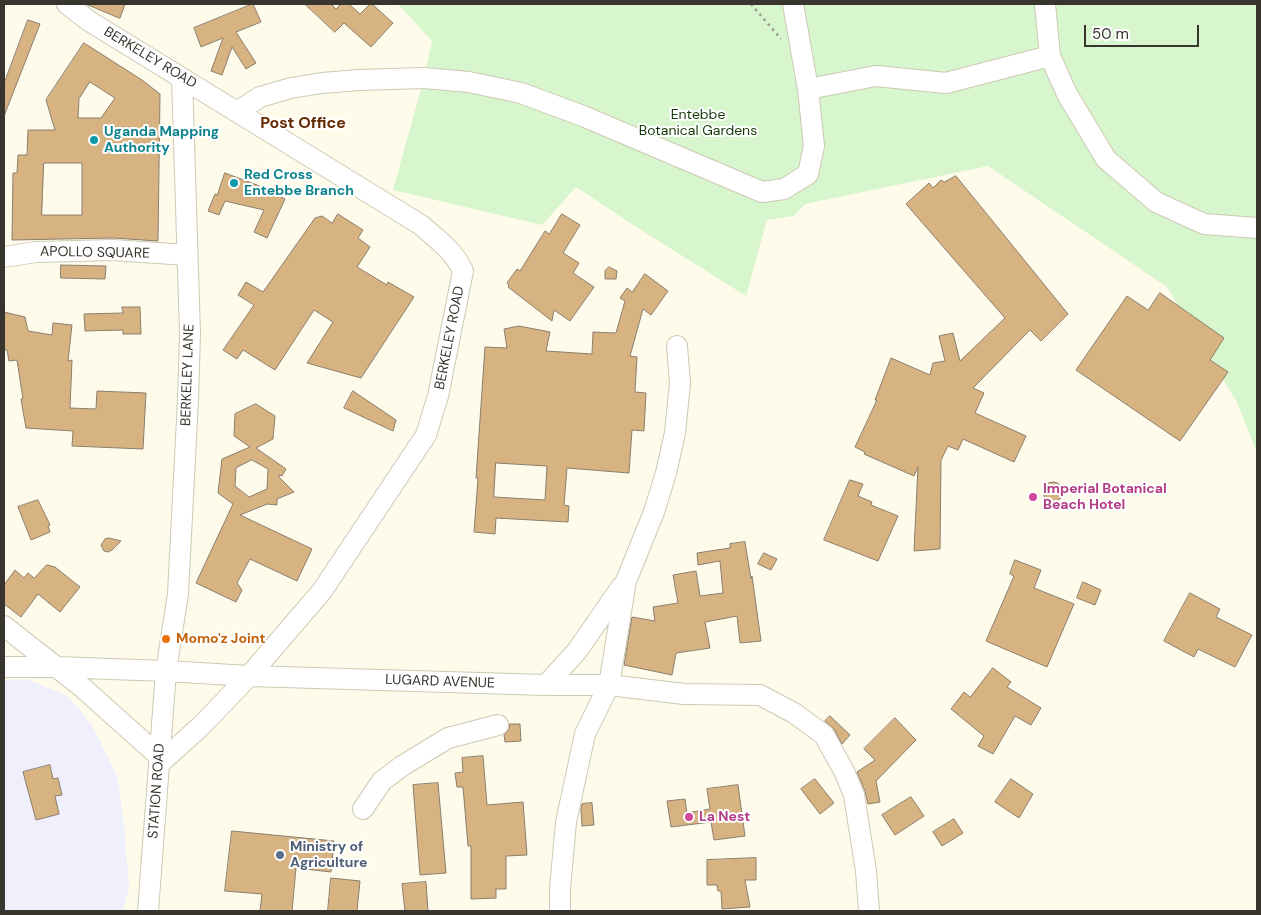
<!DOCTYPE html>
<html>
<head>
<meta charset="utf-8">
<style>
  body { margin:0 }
  #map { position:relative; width:1261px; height:915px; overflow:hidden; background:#fefbea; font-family:"DM Sans",sans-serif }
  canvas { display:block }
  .frame { position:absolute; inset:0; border:5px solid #37352d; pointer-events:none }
  .scale { position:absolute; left:1084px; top:25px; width:115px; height:22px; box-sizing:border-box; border:2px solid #37352d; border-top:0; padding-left:6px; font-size:15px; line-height:18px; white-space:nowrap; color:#37352d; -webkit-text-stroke:4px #fff; paint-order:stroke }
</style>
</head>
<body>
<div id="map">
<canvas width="1261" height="915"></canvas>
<div class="frame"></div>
<div class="scale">50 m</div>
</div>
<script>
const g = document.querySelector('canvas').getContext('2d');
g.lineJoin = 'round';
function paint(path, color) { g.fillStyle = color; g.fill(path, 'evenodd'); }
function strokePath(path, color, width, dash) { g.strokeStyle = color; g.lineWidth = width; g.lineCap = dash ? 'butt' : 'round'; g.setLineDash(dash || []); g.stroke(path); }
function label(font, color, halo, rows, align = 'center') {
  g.font = font + ' "DM Sans",sans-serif'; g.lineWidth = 4; g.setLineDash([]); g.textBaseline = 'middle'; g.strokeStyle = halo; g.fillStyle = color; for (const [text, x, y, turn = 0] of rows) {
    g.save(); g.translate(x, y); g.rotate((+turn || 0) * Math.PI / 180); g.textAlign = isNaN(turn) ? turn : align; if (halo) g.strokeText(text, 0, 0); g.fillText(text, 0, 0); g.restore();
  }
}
paint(new Path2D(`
  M 27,679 L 68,696 L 92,725 L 118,778 L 124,824 L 129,887 L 123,911 L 4,911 L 4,680 Z`), '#f0effc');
paint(new Path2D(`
  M 398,4 L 1257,4 L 1257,453 L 1237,402 L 1167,287 L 988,166 L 805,204 L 794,216 L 767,220 L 746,296 L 630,223 L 576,187 L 542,225 L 393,190 L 424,78 L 432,41 Z`), '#d7f6ce');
const building = new Path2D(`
  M 86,4 L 125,4 L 120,18 Z
  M 253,4 L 261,22 L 236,32 L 256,63 L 246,69 L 232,47 L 222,75 L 211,71 L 223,38 L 201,47 L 194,28 Z
  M 305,4 L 331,4 L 336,9 L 341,4 L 349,4 L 360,14 L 370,4 L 372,4 L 393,23 L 371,47 L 344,23 L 335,32 Z
  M 28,20 L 40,24 L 4,116 L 4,84 Z
  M 84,43 L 142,80 L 160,94 L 158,241 L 113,238 L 12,240 L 13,173 L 17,173 L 18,155 L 27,155 L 28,130 L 55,130 L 46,100 ZM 90,82 L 115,98 L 101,118 L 78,118 L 79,99 ZM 44,163 L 82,163 L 82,215 L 42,215 Z
  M 225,173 L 257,185 L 285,199 L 267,238 L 254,232 L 264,210 L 225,201 L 219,215 L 208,211 L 215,194 L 217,195 Z
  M 956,176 L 1068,314 L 1041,341 L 1030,330 L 973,388 L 984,393 L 975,413 L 1026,436 L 1014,462 L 963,439 L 958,450 L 948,446 L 941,460 L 940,549 L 914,551 L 918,467 L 914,476 L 864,454 L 865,452 L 855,447 L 877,400 L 875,400 L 891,358 L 930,375 L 933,363 L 945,361 L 939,336 L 953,333 L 960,361 L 1005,318 L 906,204 L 929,183 L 933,188 L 941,180 L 944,182 Z
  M 338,214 L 363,230 L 358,238 L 370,247 L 357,267 L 387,285 L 388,282 L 414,297 L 361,378 L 307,363 L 333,322 L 314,310 L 275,370 L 243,350 L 237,359 L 223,350 L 254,305 L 238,295 L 246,282 L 263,292 L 315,218 L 322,216 L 332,223 Z
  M 562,214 L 580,225 L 563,253 L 579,263 L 573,273 L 594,287 L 570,321 L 554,310 L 552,321 L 508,287 L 509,285 L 507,283 L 517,269 L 520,271 L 545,231 L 549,234 Z
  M 61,265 L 106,266 L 105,279 L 61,278 Z
  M 609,267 L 617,271 L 616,279 L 605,279 L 605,271 Z
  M 645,274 L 668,291 L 651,315 L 643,309 L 630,356 L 637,357 L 635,392 L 646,393 L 644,431 L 632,430 L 629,473 L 567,468 L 564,505 L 569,506 L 568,522 L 496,518 L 495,534 L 474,532 L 478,478 L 476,478 L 485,347 L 507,348 L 504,329 L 519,326 L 550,332 L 546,351 L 592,354 L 593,332 L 616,333 L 625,301 L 620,298 L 627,288 L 632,292 ZM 496,463 L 547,466 L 545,500 L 494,497 Z
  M 1160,293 L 1224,338 L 1210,360 L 1228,372 L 1180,441 L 1076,370 L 1127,296 L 1148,310 Z
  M 122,307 L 140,307 L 141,334 L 123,334 L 123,330 L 85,331 L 84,314 L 123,313 Z
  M 4,312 L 25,317 L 28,331 L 52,335 L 53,323 L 72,325 L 68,361 L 72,360 L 70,408 L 96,409 L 97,391 L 146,393 L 143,449 L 72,446 L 73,431 L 26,428 L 21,399 L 23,399 L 17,360 L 9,361 L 7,350 L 4,350 Z
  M 353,391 L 396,420 L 393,431 L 344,408 Z
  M 256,404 L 275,416 L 273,439 L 256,448 L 286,469 L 282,476 L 279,475 L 279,477 L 294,492 L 277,499 L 277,505 L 267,504 L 240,515 L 312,549 L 297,581 L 250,559 L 237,583 L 242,590 L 236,602 L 196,583 L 233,504 L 218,493 L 222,459 L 250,447 L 234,436 L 235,414 ZM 252,460 L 268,469 L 267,489 L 249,497 L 235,486 L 236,468 Z
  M 850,480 L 863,484 L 858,496 L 872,502 L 871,505 L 898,516 L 878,561 L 824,540 Z
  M1043 492a10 10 0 1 1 20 0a10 10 0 1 1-20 0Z
  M 38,500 L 50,525 L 48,526 L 50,532 L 31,540 L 18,507 Z
  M 109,538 L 121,541 L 112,550 L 108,552 L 104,551 L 101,545 L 105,539 Z
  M 745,542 L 751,579 L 752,576 L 761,641 L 740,643 L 737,616 L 705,622 L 710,648 L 676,653 L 672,675 L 624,665 L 632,617 L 655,621 L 653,607 L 678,603 L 673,575 L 696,571 L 700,596 L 723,593 L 720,561 L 698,565 L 697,553 L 730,548 L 730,544 Z
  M 764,553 L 777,559 L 771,570 L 758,564 Z
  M 1015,560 L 1041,570 L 1034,588 L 1074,604 L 1047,667 L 986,641 L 1014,576 L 1010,574 Z
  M 47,565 L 55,567 L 80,587 L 60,612 L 38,594 L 21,617 L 4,604 L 4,585 L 15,570 L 24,578 L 28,573 L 34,578 Z
  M 1083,582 L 1101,590 L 1095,605 L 1077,598 Z
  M 1190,593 L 1220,609 L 1216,617 L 1252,635 L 1235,667 L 1198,649 L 1194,657 L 1164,641 Z
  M 993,668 L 1011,682 L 1007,687 L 1041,708 L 1031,725 L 1015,716 L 993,754 L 978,746 L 984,736 L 951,709 L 964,692 L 970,697 Z
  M 830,716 L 850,735 L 842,744 L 834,729 L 825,721 Z
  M 895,718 L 916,740 L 876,781 L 880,802 L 868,804 L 865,791 L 857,772 L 875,760 L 864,749 Z
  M 510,724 L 520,724 L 521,741 L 505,742 L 504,735 L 509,729 Z
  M 483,756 L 487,805 L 523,802 L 527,855 L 506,856 L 506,889 L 496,889 L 496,898 L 471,899 L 471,846 L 468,846 L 463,787 L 457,787 L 455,773 L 463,772 L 462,758 Z
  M 50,765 L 53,779 L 58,778 L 62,795 L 55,796 L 59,814 L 36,820 L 23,772 Z
  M 815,779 L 834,803 L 820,814 L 801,789 Z
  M 1011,779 L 1033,794 L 1019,818 L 995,802 Z
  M 438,783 L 446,873 L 420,875 L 413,785 Z
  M 738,785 L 745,836 L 714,840 L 711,822 L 671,827 L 667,801 L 685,799 L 687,813 L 710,809 L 707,789 Z
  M 911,797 L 924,816 L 895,835 L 882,815 Z
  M 592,803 L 594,825 L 582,826 L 581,810 L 582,804 Z
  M 954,819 L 963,833 L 942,846 L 933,832 Z
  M 232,831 L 334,841 L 331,872 L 296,868 L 292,911 L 260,911 L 262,894 L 225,891 Z
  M 756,858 L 756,880 L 745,880 L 750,907 L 722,909 L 721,891 L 718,891 L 717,885 L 707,885 L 707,860 Z
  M 331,878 L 360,881 L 357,911 L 328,911 Z
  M 426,882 L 428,911 L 405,911 L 402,884 Z`);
paint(building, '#d8b382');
strokePath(building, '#8b7e6e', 1);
const minor = new Path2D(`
  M 67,4 L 89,21 L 421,225 C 438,240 454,251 463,271 L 438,396 L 426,435 L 322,591 L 249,676 L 202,725 L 159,764
  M 1045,4 L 1050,56 L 1067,94 L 1106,159 L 1156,202 L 1204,224 L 1257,228
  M 808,89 L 876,76 L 946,83 L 1050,56
  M 237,112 L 260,97 L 291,88 L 322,83 L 359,80 L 424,78 L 469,82 L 521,93 L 583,116 L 762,192 L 784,189 L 808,174 L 814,146 L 808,89 L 793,4
  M 4,257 L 36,252 L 113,250 L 187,255
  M 4,626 L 83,688 L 160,757
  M 4,667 L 56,667 L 166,671 L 249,676 L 546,685 L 609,685 L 684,694 L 760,695 L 794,713 L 824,735 L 844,771 L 854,795 L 866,871 L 869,911
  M 546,685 L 577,651 L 622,586
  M 363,809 L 382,781 L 402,766 L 448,738 L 498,725
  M 148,911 L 166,671 L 178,594 L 188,400 L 190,334 L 182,78
  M 560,911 L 560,889 L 566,822 L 585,734 L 609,685 L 626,581 L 654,512 L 666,473 L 675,433 L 680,383 L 677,346`);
strokePath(minor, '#cdc9b4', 22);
strokePath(new Path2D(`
  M 751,4 L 781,39`), '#9c9a8d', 2.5, [2.5, 4]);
strokePath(minor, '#fff', 20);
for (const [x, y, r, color] of [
  [94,140,5,"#0f9aa8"],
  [234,183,5,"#0f9aa8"],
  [1033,497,5,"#d1479c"],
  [166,639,5,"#e8710a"],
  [689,817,5,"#d1479c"],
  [280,855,5,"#5c6f8a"]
]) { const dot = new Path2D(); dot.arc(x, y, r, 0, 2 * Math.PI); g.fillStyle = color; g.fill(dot); strokePath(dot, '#fff', 2); }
label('14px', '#37352d', '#fff', [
  ["BERKELEY ROAD",150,58,31],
  ["APOLLO SQUARE",95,253,1],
  ["BERKELEY ROAD",450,338,-79],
  ["BERKELEY LANE",188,375,-88],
  ["LUGARD AVENUE",440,682,2],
  ["STATION ROAD",157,791,-86]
]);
label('14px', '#153907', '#fff', [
  ["Entebbe",698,115],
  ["Botanical Gardens",698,131]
]);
label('bold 14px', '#0d838f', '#fff', [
  ["Uganda Mapping",104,132],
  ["Authority",104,148],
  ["Red Cross",244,175],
  ["Entebbe Branch",244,191]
], 'left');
label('bold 14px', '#b23c85', '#fff', [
  ["Imperial Botanical",1043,489],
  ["Beach Hotel",1043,505],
  ["La Nest",699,817]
], 'left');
label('bold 14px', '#c56008', '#fff', [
  ["Momo'z Joint",176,639]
], 'left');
label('bold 14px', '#4e5e75', '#fff', [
  ["Ministry of",290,847],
  ["Agriculture",290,863]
], 'left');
label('bold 16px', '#652900', '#fff', [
  ["Post Office",303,124]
]);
</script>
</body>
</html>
